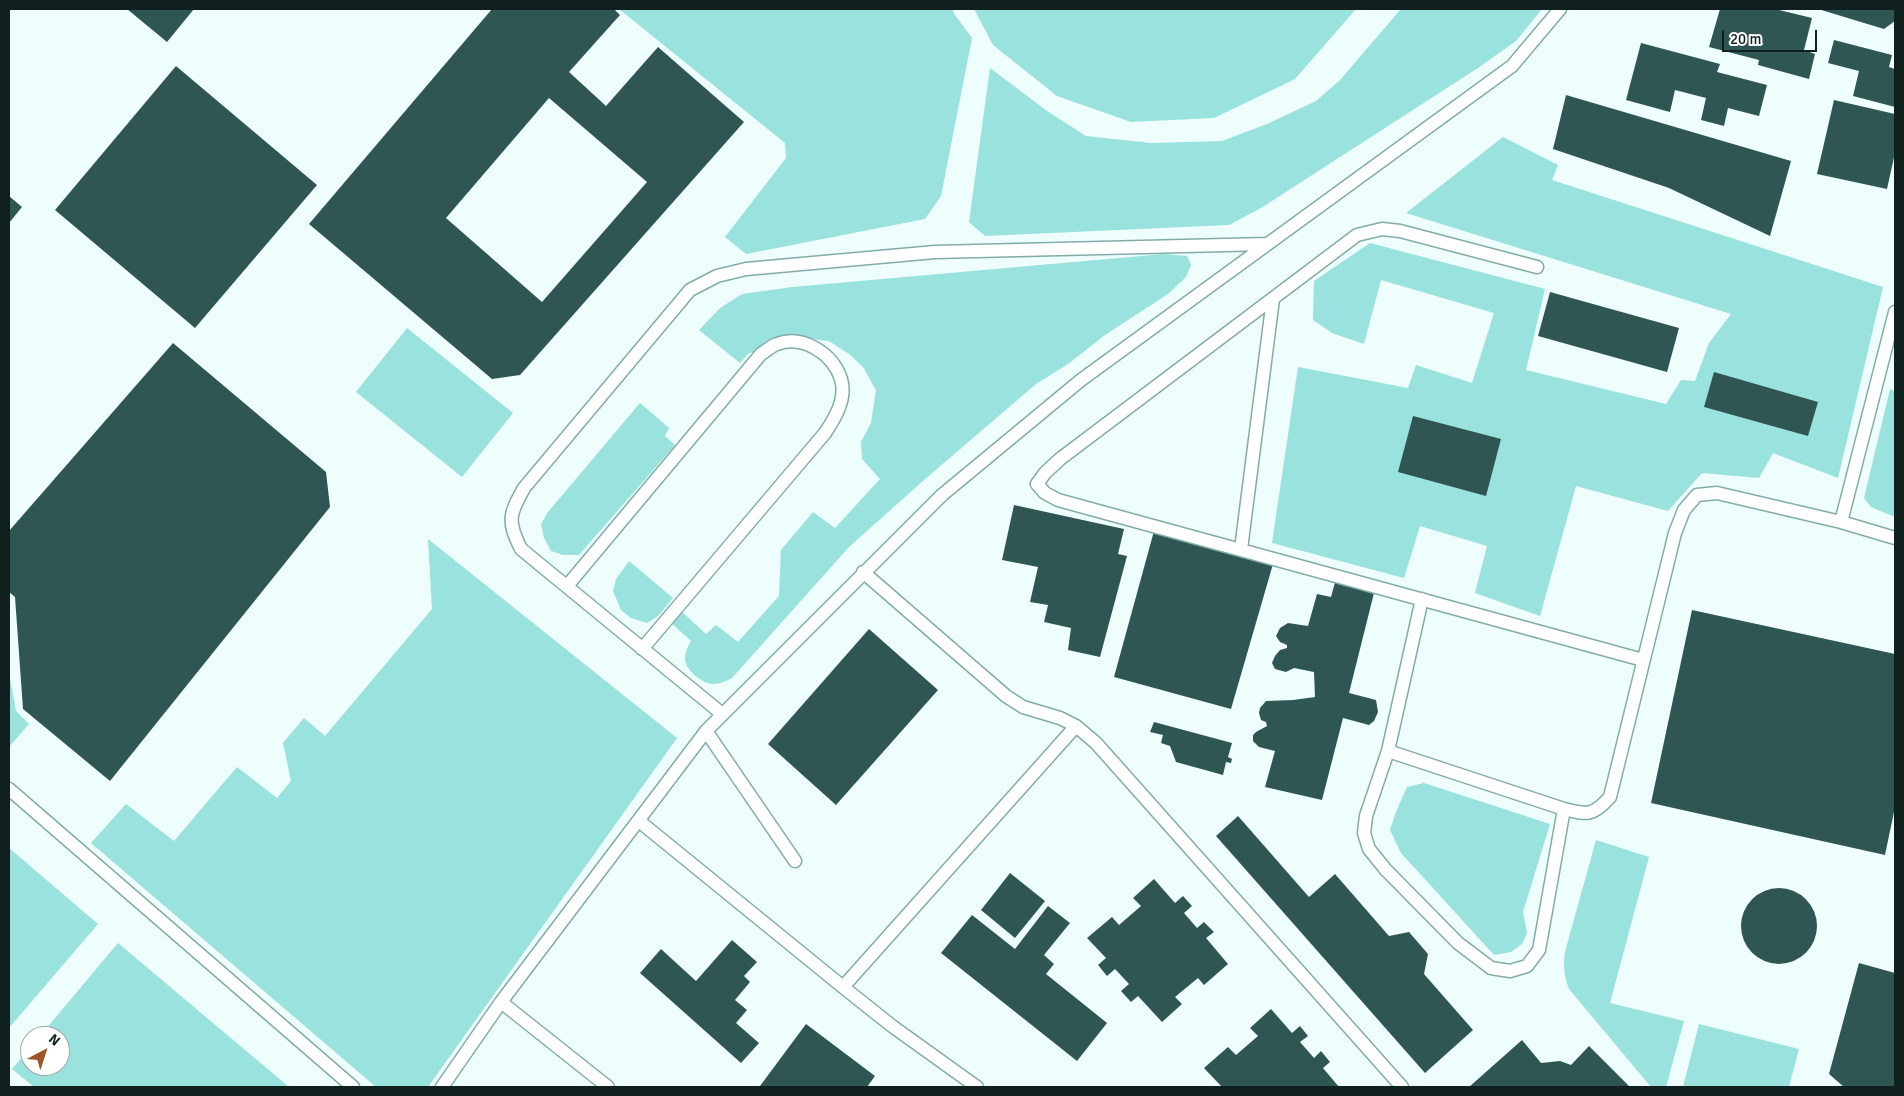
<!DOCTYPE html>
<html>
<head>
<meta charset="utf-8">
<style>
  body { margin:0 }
  #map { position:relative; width:1904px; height:1096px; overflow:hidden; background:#edfefc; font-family:Signika,sans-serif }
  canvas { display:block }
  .frame { position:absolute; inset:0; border:10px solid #10201f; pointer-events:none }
  .north { position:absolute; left:20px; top:1026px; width:50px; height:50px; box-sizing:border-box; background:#fff; border:1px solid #9fa6a5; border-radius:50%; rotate:40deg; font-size:14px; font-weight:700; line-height:20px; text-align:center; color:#10201f }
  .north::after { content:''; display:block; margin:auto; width:18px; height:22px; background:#9a5529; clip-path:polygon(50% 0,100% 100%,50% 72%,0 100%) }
  .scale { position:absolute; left:1722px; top:30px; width:95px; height:22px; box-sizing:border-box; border:2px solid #10201f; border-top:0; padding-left:6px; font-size:15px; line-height:18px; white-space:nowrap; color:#10201f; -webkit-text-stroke:4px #fff; paint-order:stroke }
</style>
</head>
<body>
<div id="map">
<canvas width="1904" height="1096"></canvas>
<div class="frame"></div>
<div class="north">N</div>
<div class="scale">20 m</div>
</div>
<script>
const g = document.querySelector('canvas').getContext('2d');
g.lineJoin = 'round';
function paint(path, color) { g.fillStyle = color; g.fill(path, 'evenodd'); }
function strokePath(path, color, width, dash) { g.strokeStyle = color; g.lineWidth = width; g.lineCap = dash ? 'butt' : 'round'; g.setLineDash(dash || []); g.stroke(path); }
paint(new Path2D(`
  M 619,9 L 952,9 L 955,15 L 972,38 L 941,196 L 925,219 L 746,254 L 725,237 L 786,158 L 785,143 Z
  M 974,9 L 1356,9 L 1295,79 L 1214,118 L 1131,122 L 1057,96 L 993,45 Z
  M 1401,9 L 1542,9 L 1516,41 L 1478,68 L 1261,208 L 1229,225 L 985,236 L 969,222 L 990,68 L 1047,111 L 1086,136 L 1151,143 L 1222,141 L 1267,124 L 1316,101 L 1340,80 Z
  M 1503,137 L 1558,165 L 1552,180 L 1883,287 L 1838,478 L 1773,453 L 1759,478 L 1702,473 L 1668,511 L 1576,486 L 1540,616 L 1475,593 L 1487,546 L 1420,526 L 1404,578 L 1272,543 L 1298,367 L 1408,388 L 1416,365 L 1472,383 L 1494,313 L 1381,280 L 1364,344 L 1332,333 L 1313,320 L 1314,281 L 1370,243 L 1545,289 L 1526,370 L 1666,404 L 1681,380 L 1695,381 L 1709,343 L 1731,314 L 1406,213 Z
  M 1164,254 L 1187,256 L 1191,265 L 1186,277 L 1168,294 L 1105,335 L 1068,364 L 1036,384 L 924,480 L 849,547 L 732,678 C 726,681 719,684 713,684 C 703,684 685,670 685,659 C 685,653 688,646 691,641 L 670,622 L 680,610 L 706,634 L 716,625 L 738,642 L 779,596 L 781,550 L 813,512 L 835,528 L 880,479 L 862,459 L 861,442 L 871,423 L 876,390 L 863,367 L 849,354 L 829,341 L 810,339 L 749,353 L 740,363 L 699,330 L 720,308 L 742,294 L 792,287 Z
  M 407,328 L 513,413 L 462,477 L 356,392 Z
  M 1890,389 L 1895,391 L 1895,517 L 1871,507 L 1864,498 Z
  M 640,403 L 669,428 L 665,436 L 675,445 L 579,555 L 563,555 L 551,551 L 544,538 L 541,524 L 548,512 Z
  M 428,539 L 677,738 L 428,1087 L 376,1087 L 91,843 L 126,804 L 174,841 L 237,767 L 277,798 L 291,781 L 283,743 L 304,718 L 325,736 L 432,609 Z
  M 629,561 L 673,598 L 658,616 L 647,623 L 631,618 L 621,610 L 613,591 L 616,579 Z
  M 9,672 L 16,711 L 29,724 L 9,747 Z
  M 1424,783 L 1550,824 L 1523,912 L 1527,933 L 1522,944 L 1511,952 L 1494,955 L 1401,853 L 1390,830 L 1396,812 L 1407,787 Z
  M 1596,840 L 1649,857 L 1610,1003 L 1684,1021 L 1666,1087 L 1651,1087 L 1569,989 C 1564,976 1563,966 1565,952 Z
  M 9,848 L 98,924 L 9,1028 Z
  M 118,943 L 289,1087 L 34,1087 L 12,1069 L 30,1048 L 30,1066 L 60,1066 L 60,1036 L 40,1036 Z
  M 1699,1024 L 1799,1049 L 1789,1087 L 1683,1087 Z`), '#99e2dd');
paint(new Path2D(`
  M 127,9 L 194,9 L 167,42 Z
  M 492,9 L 614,9 L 620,15 L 569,72 L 606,106 L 658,47 L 744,122 L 520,375 L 492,379 L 309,224 ZM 549,98 L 647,182 L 542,302 L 446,218 Z
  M 1720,9 L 1775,9 L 1812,18 L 1804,50 L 1815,54 L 1809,79 L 1758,65 L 1759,60 L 1709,47 Z
  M 1818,9 L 1895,9 L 1895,21 L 1884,29 Z
  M 1834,40 L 1892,55 L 1889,67 L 1895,69 L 1895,107 L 1853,96 L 1859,71 L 1828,63 Z
  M 1641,43 L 1720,64 L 1717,72 L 1767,85 L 1759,116 L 1728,108 L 1724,126 L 1701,120 L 1706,98 L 1675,90 L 1670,112 L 1626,100 Z
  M 176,66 L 317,185 L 195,328 L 55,210 Z
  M 1566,95 L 1791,161 L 1770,236 L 1669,188 L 1553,149 Z
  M 1834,100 L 1895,114 L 1895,153 L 1887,189 L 1817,174 Z
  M 9,196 L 22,207 L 9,223 Z
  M 1550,292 L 1679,328 L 1667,372 L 1538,336 Z
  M 173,343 L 326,472 L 330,507 L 110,781 L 23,709 L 15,597 L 9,592 L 9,531 Z
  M 1714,372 L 1818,402 L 1808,436 L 1704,407 Z
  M 1413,416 L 1501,439 L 1486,496 L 1398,472 Z
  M 1014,505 L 1124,529 L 1118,554 L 1127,556 L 1100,657 L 1068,650 L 1071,628 L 1044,622 L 1048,605 L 1030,602 L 1038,567 L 1002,560 Z
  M 1154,531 L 1273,564 L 1231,709 L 1114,677 Z
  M 1336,579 L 1375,589 L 1349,693 L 1376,700 L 1378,712 L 1374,721 L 1369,725 L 1343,718 L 1322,800 L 1265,787 L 1275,751 L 1259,747 L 1253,741 L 1253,735 L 1256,732 L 1267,726 L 1266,722 L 1261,720 L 1259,713 L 1260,708 L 1266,701 L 1293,700 L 1315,697 L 1314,672 L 1294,668 L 1286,672 L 1275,669 L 1272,663 L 1275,656 L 1280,650 L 1287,648 L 1287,645 L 1280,642 L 1276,636 L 1280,628 L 1288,623 L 1308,626 L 1317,594 L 1331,597 Z
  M 1692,610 L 1895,654 L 1895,807 L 1885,855 L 1651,803 Z
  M 869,629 L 938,690 L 836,805 L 768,744 Z
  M 1154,722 L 1232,743 L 1228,757 L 1232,759 L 1231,763 L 1226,762 L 1223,775 L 1176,762 L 1170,746 L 1161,743 L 1163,735 L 1150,732 Z
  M 1238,816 L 1309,897 L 1335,874 L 1389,936 L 1409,932 L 1428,954 L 1424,974 L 1473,1030 L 1425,1073 L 1216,836 Z
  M 1010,873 L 1045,901 L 1015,938 L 981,910 Z
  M 1154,879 L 1175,903 L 1183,896 L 1192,906 L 1184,913 L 1197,928 L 1204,922 L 1214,932 L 1206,938 L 1228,964 L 1204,985 L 1198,978 L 1175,997 L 1182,1004 L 1162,1022 L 1138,996 L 1131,1002 L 1121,991 L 1129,984 L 1115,969 L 1107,976 L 1098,965 L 1106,958 L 1087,938 L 1112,917 L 1119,925 L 1141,906 L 1133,898 Z
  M1741 926a38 38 0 1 1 76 0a38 38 0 1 1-76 0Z
  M 1048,906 L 1070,923 L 1044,955 L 1054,964 L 1046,974 L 1107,1023 L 1077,1061 L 941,953 L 972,915 L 1015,949 Z
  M 732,940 L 757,962 L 744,976 L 750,982 L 735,1000 L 747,1010 L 736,1023 L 759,1043 L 741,1063 L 640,973 L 661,949 L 696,981 Z
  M 1859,963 L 1895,973 L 1895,1087 L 1844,1087 L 1829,1074 Z
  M 1271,1009 L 1292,1033 L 1300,1026 L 1308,1036 L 1300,1042 L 1314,1058 L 1321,1051 L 1330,1062 L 1323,1068 L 1339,1087 L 1222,1087 L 1204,1068 L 1228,1047 L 1236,1055 L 1258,1036 L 1250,1028 Z
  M 806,1024 L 875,1076 L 867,1087 L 760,1086 Z
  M 1522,1040 L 1541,1063 L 1560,1061 L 1571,1065 L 1589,1046 L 1630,1087 L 1469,1087 Z`), '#305654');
const lane = new Path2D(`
  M 1537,267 L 1400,231 L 1382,229 L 1357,235 L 1060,459 L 1045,473 L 1037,484 L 1045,493 L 1058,500 L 1643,660
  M 1841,522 L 1895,312
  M 1241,549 L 1273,299
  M 863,572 L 1006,696 L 1023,707 L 1060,718 L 1076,726 L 1096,743 L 1402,1087
  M 567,586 L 761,354 C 766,351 771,346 777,344 C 803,334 833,354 841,379 C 847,399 835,418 825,433 L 642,649
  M 1422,599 L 1388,751 L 1366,816 L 1364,833 L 1369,849 L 1386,870 L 1458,943 L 1491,968 L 1510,971 L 1527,966 L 1539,950 L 1564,809
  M 721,713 L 521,549 C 507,521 509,515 524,488 L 690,290 L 717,276 L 746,269 L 935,252 L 1267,244
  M 706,731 L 795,861
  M 1388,751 L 1564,809 C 1588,815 1593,816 1610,797 L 1675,533 L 1684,510 L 1697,495 L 1717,493 L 1841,522 L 1895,538
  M 9,789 L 353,1087
  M 639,821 L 843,987 L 892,1026 L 977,1087
  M 843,987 L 1076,726
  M 501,1002 L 608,1087
  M 442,1087 L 501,1002 L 706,731 L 942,495 L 1081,380 L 1512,66 L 1560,9`);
strokePath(lane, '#83aca9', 15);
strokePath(lane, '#fff', 12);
</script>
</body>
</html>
